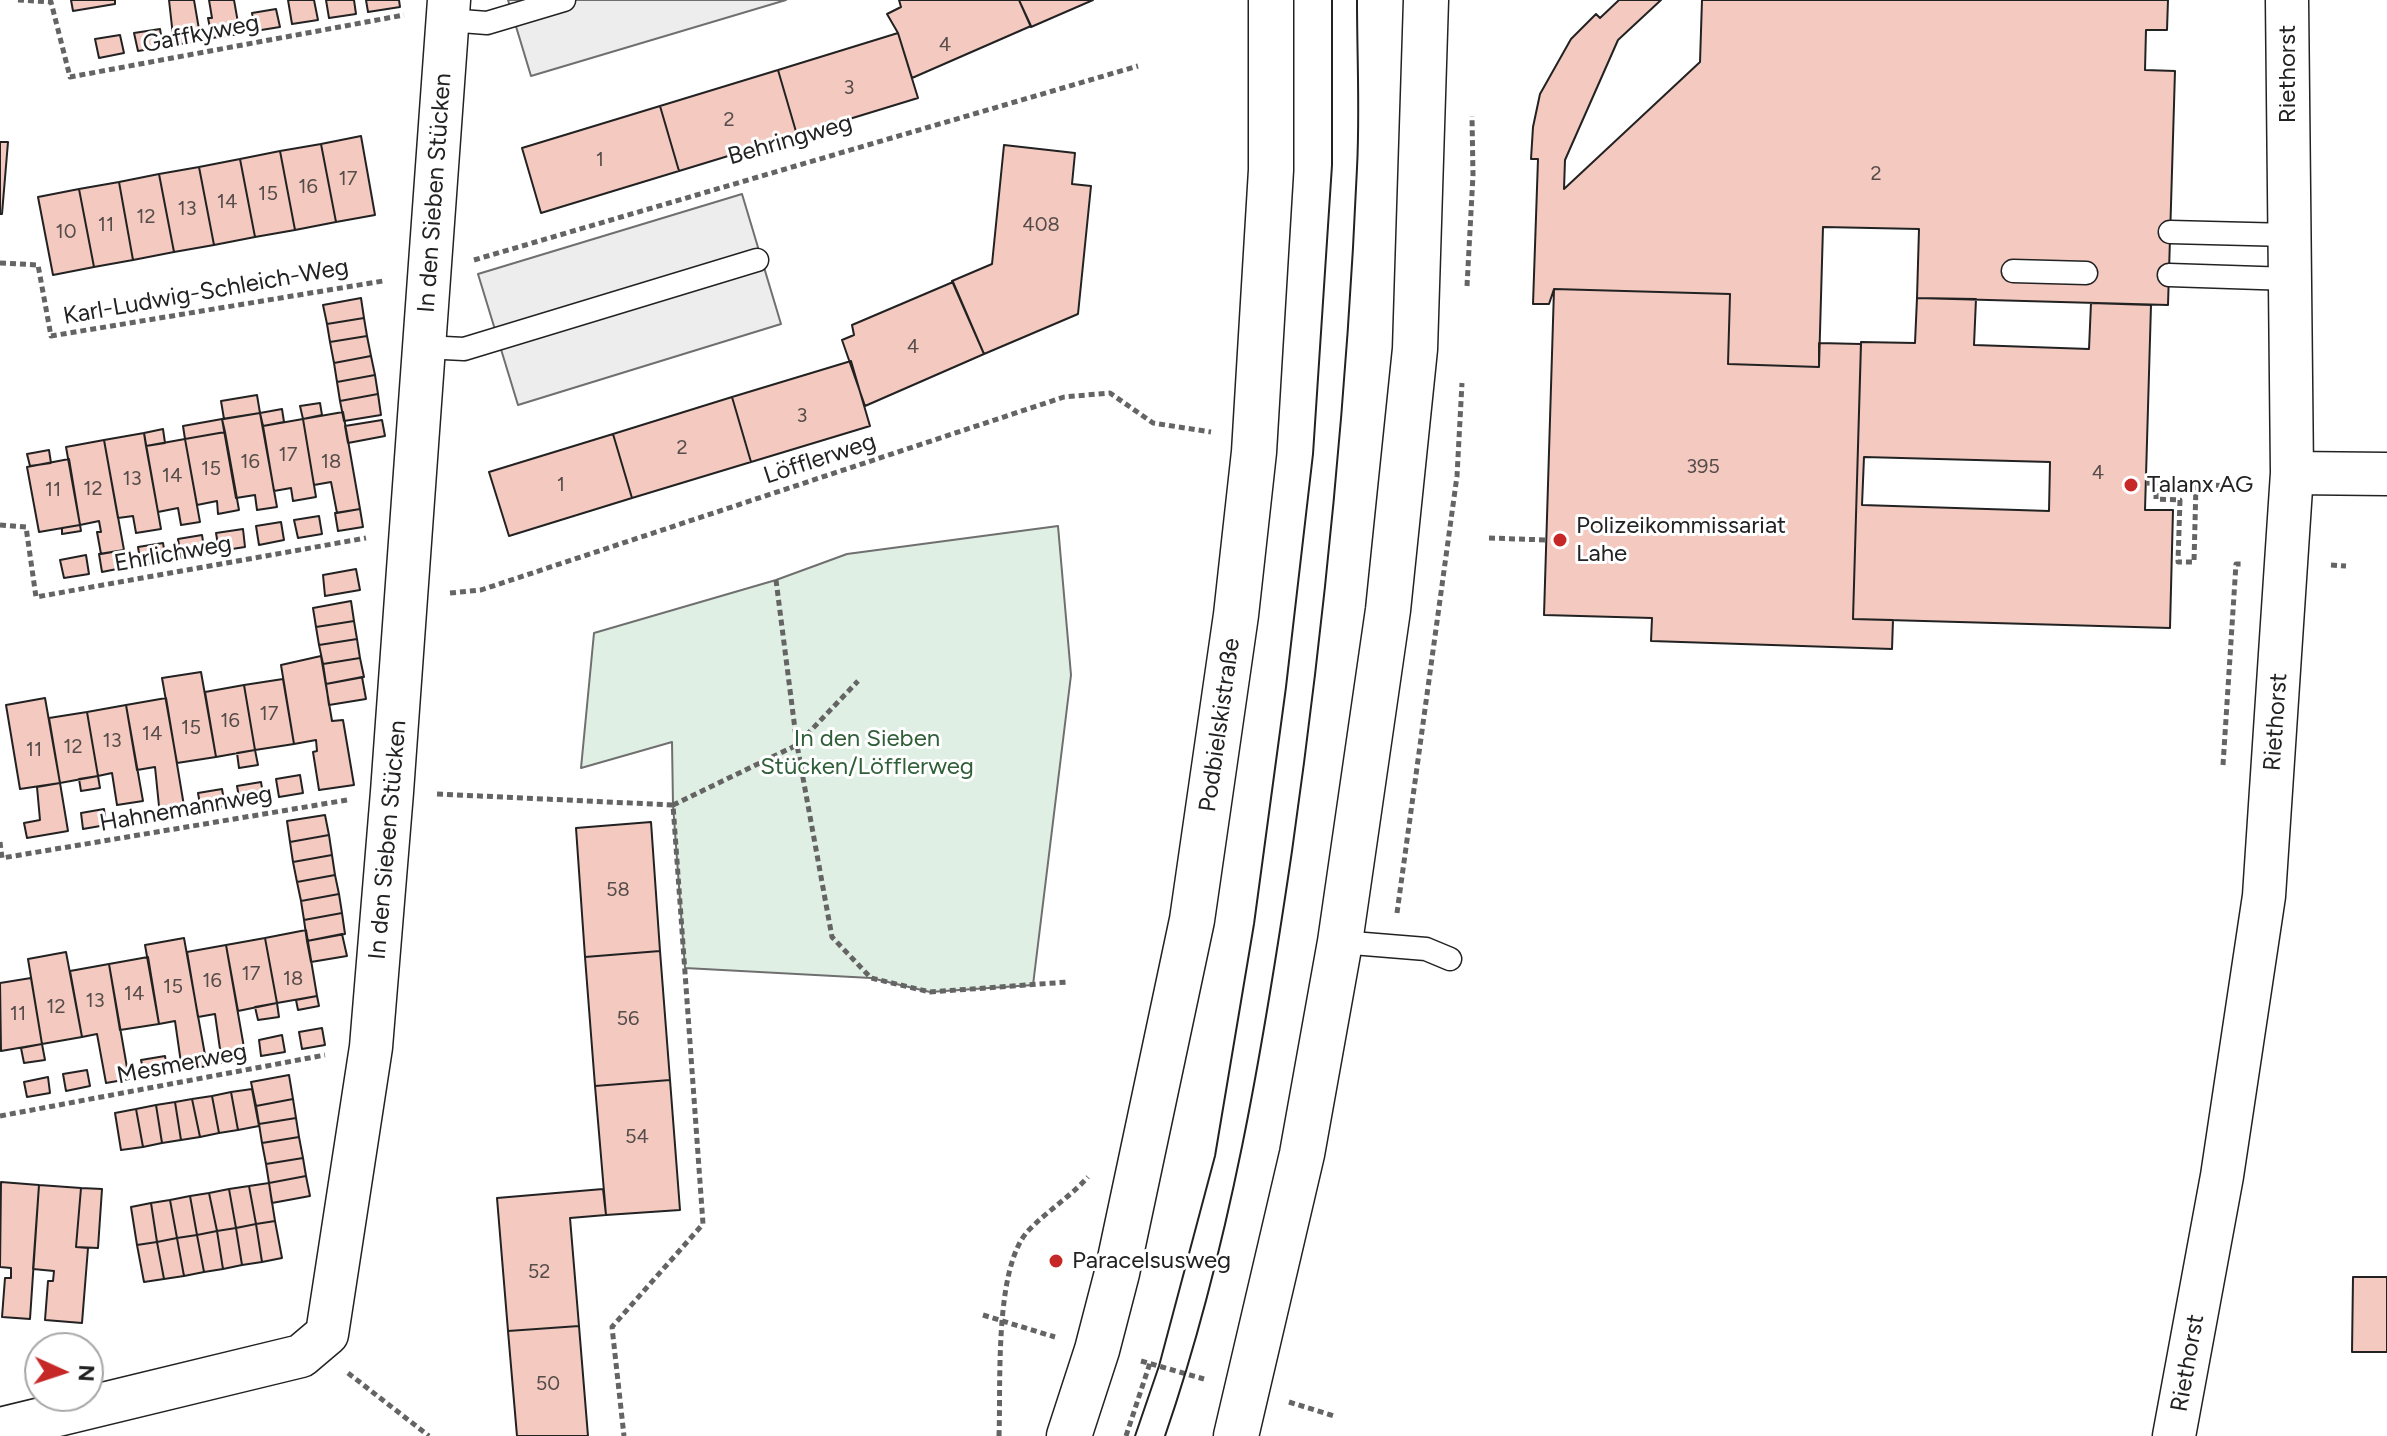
<!DOCTYPE html>
<html>
<head>
<meta charset="utf-8">
<style>
  body { margin:0 }
  #map { position:relative; width:2387px; height:1436px; overflow:hidden; background:#fff; font-family:Figtree,sans-serif }
  canvas { display:block }
  .north { position:absolute; left:24px; top:1332px; width:80px; height:80px; box-sizing:border-box; background:#fff; border:2px solid #a7a7a7; border-radius:50%; rotate:93deg; font-size:22px; font-weight:700; line-height:32px; text-align:center; color:#222 }
  .north::after { content:''; display:block; margin:auto; width:28px; height:36px; background:#c62828; clip-path:polygon(50% 0,100% 100%,50% 72%,0 100%) }
</style>
</head>
<body>
<div id="map">
<canvas width="2387" height="1436"></canvas>
<div class="north">N</div>
</div>
<script>
const g = document.querySelector('canvas').getContext('2d');
g.lineJoin = 'round';
function paint(path, color) { g.fillStyle = color; g.fill(path, 'evenodd'); }
function strokePath(path, color, width, dash) { g.strokeStyle = color; g.lineWidth = width; g.lineCap = dash ? 'butt' : 'round'; g.setLineDash(dash || []); g.stroke(path); }
function label(font, color, halo, rows, align = 'center') {
  g.font = font + ' Figtree,sans-serif'; g.lineWidth = 6; g.setLineDash([]); g.textBaseline = 'middle'; g.strokeStyle = halo; g.fillStyle = color; for (const [text, x, y, turn = 0] of rows) {
    g.save(); g.translate(x, y); g.rotate((+turn || 0) * Math.PI / 180); g.textAlign = isNaN(turn) ? turn : align; if (halo) g.strokeText(text, 0, 0); g.fillText(text, 0, 0); g.restore();
  }
}
const green = new Path2D(`
  M 1058,526 L 1071,675 L 1033,985 L 930,992 L 871,978 L 685,968 L 673,805 L 672,742 L 581,768 L 594,633 L 776,580 L 847,554 Z`);
paint(green, '#e0efe3');
strokePath(green, '#6f6f6f', 2);
const parking = new Path2D(`
  M 508,0 L 786,0 L 531,76 Z
  M 742,194 L 781,324 L 518,405 L 478,274 Z`);
paint(parking, '#ededed');
strokePath(parking, '#6f6f6f', 2);
const building = new Path2D(`
  M 71,0 L 115,0 L 115,4 L 73,11 Z
  M 169,0 L 194,0 L 201,41 L 174,45 Z
  M 209,0 L 234,0 L 240,34 L 212,38 L 208,18 L 212,18 Z
  M 288,0 L 314,0 L 318,20 L 292,24 Z
  M 326,0 L 354,0 L 356,14 L 329,18 Z
  M 366,0 L 399,0 L 400,7 L 368,12 Z
  M 899,0 L 1019,0 L 1031,26 L 912,78 L 898,33 L 887,14 L 901,7 Z
  M 1019,0 L 1093,0 L 1031,27 Z
  M 1619,0 L 1661,0 L 1618,40 L 1565,160 L 1564,189 L 1700,62 L 1702,0 L 2168,0 L 2167,30 L 2146,30 L 2145,70 L 2175,71 L 2168,305 L 1917,298 L 1919,229 L 1823,227 L 1819,367 L 1728,364 L 1730,294 L 1554,289 L 1549,304 L 1533,304 L 1538,159 L 1531,159 L 1533,127 L 1540,94 L 1571,39 L 1596,14 L 1600,18 Z
  M 276,9 L 280,27 L 255,31 L 252,13 Z
  M 160,29 L 163,47 L 138,51 L 134,33 Z
  M 898,33 L 918,98 L 797,135 L 778,70 Z
  M 120,35 L 124,53 L 99,58 L 95,39 Z
  M 778,70 L 797,135 L 679,171 L 660,106 Z
  M 660,106 L 679,171 L 541,213 L 522,148 Z
  M 361,136 L 375,215 L 336,222 L 321,144 Z
  M 0,142 L 8,142 L 2,214 L 0,214 Z
  M 321,144 L 336,222 L 295,230 L 280,151 Z
  M 1004,145 L 1075,153 L 1072,184 L 1091,186 L 1078,314 L 984,354 L 952,281 L 992,264 Z
  M 280,151 L 295,230 L 255,237 L 240,159 Z
  M 240,159 L 255,237 L 214,245 L 199,167 Z
  M 199,167 L 214,245 L 174,252 L 159,174 Z
  M 159,174 L 174,252 L 133,260 L 119,182 Z
  M 119,182 L 133,260 L 94,267 L 79,189 Z
  M 79,189 L 94,267 L 53,275 L 38,197 Z
  M 953,282 L 984,354 L 865,406 L 842,340 L 854,335 L 852,325 Z
  M 1554,289 L 1730,294 L 1728,364 L 1819,367 L 1819,343 L 1861,344 L 1853,619 L 1893,620 L 1892,649 L 1651,641 L 1652,618 L 1544,615 Z
  M 361,298 L 364,318 L 327,324 L 323,305 Z
  M 1917,298 L 1976,299 L 1974,345 L 2089,349 L 2091,303 L 2151,305 L 2145,510 L 2173,510 L 2170,628 L 1853,619 L 1861,342 L 1915,343 ZM 1864,457 L 2050,462 L 2049,511 L 1862,505 Z
  M 364,318 L 367,336 L 330,342 L 327,324 Z
  M 367,336 L 371,356 L 334,363 L 330,342 Z
  M 371,356 L 375,375 L 337,382 L 334,363 Z
  M 851,361 L 870,426 L 751,462 L 732,397 Z
  M 375,375 L 378,394 L 340,401 L 337,382 Z
  M 378,394 L 381,415 L 344,421 L 340,401 Z
  M 257,395 L 260,413 L 224,419 L 221,401 Z
  M 732,397 L 751,462 L 632,498 L 613,434 Z
  M 320,403 L 322,415 L 303,419 L 300,406 Z
  M 282,409 L 284,422 L 263,426 L 260,413 Z
  M 343,412 L 360,509 L 337,513 L 331,482 L 314,485 L 303,419 Z
  M 260,413 L 277,507 L 257,510 L 255,495 L 236,498 L 222,419 Z
  M 222,419 L 225,432 L 185,439 L 183,426 Z
  M 303,419 L 316,497 L 293,501 L 291,488 L 274,491 L 263,426 Z
  M 382,420 L 385,436 L 348,443 L 345,426 Z
  M 163,429 L 165,443 L 146,446 L 144,433 Z
  M 225,432 L 239,510 L 218,514 L 217,501 L 197,505 L 185,439 Z
  M 144,433 L 161,529 L 136,533 L 133,516 L 118,518 L 104,440 Z
  M 613,434 L 632,498 L 509,536 L 489,472 Z
  M 185,439 L 200,522 L 181,525 L 178,508 L 158,512 L 146,446 Z
  M 104,440 L 124,550 L 101,554 L 97,532 L 101,532 L 99,521 L 80,525 L 66,447 Z
  M 49,450 L 51,463 L 30,466 L 27,454 Z
  M 69,459 L 80,525 L 39,532 L 27,467 Z
  M 360,509 L 363,527 L 338,531 L 335,513 Z
  M 319,516 L 322,534 L 298,538 L 294,520 Z
  M 281,522 L 284,540 L 259,545 L 256,526 Z
  M 80,525 L 81,531 L 62,534 L 62,528 Z
  M 243,529 L 245,547 L 219,551 L 216,533 Z
  M 202,535 L 205,554 L 181,558 L 178,539 Z
  M 163,543 L 166,560 L 141,565 L 138,547 Z
  M 124,550 L 127,567 L 102,572 L 99,554 Z
  M 86,555 L 89,574 L 64,578 L 60,560 Z
  M 356,569 L 360,590 L 325,596 L 323,575 Z
  M 351,601 L 354,621 L 316,627 L 313,608 Z
  M 354,621 L 357,639 L 319,645 L 316,627 Z
  M 357,639 L 360,658 L 323,664 L 319,645 Z
  M 321,656 L 332,721 L 343,720 L 354,785 L 319,790 L 313,752 L 317,751 L 316,740 L 294,744 L 281,665 Z
  M 360,658 L 364,677 L 326,684 L 323,664 Z
  M 201,672 L 216,757 L 177,763 L 162,678 Z
  M 362,677 L 366,699 L 329,705 L 326,684 Z
  M 283,679 L 294,744 L 255,750 L 244,685 Z
  M 244,685 L 255,750 L 216,757 L 205,692 Z
  M 45,698 L 60,783 L 20,789 L 6,705 Z
  M 166,698 L 185,812 L 160,816 L 155,767 L 137,770 L 126,705 Z
  M 126,705 L 143,801 L 117,805 L 112,773 L 98,776 L 87,712 Z
  M 87,712 L 98,776 L 60,783 L 49,718 Z
  M 255,750 L 258,765 L 239,768 L 237,753 Z
  M 300,775 L 303,793 L 279,797 L 276,779 Z
  M 98,776 L 100,788 L 81,791 L 79,779 Z
  M 261,782 L 264,800 L 240,803 L 237,786 Z
  M 60,783 L 68,831 L 27,838 L 24,823 L 40,820 L 37,787 Z
  M 222,789 L 225,806 L 201,810 L 198,793 Z
  M 104,809 L 106,825 L 83,829 L 81,813 Z
  M 325,815 L 329,835 L 290,842 L 287,821 Z
  M 651,822 L 660,951 L 585,957 L 576,828 Z
  M 329,835 L 332,855 L 293,862 L 290,842 Z
  M 332,855 L 335,875 L 297,882 L 293,862 Z
  M 335,875 L 339,894 L 301,901 L 297,882 Z
  M 339,894 L 342,913 L 304,920 L 301,901 Z
  M 342,913 L 345,934 L 307,941 L 304,920 Z
  M 306,930 L 317,996 L 277,1003 L 265,938 Z
  M 342,934 L 347,956 L 311,962 L 307,941 Z
  M 184,938 L 207,1066 L 182,1070 L 175,1021 L 159,1024 L 145,945 Z
  M 265,938 L 277,1003 L 238,1011 L 226,945 Z
  M 226,945 L 246,1059 L 222,1063 L 215,1014 L 198,1017 L 187,952 Z
  M 660,951 L 670,1080 L 595,1086 L 585,957 Z
  M 66,952 L 82,1037 L 42,1044 L 28,959 Z
  M 148,957 L 159,1024 L 120,1030 L 109,964 Z
  M 109,964 L 129,1079 L 106,1083 L 97,1034 L 82,1037 L 70,971 Z
  M 31,978 L 42,1044 L 1,1051 L 0,983 Z
  M 317,996 L 319,1006 L 298,1010 L 296,1000 Z
  M 277,1003 L 279,1017 L 258,1020 L 255,1007 Z
  M 322,1028 L 325,1045 L 302,1049 L 299,1032 Z
  M 282,1035 L 285,1052 L 261,1056 L 259,1040 Z
  M 42,1044 L 45,1060 L 24,1063 L 21,1048 Z
  M 165,1056 L 168,1073 L 145,1077 L 141,1060 Z
  M 87,1070 L 90,1086 L 66,1091 L 63,1074 Z
  M 289,1075 L 293,1099 L 256,1106 L 251,1082 Z
  M 48,1077 L 50,1093 L 27,1097 L 24,1082 Z
  M 670,1080 L 680,1210 L 606,1215 L 595,1086 Z
  M 252,1089 L 259,1126 L 238,1130 L 231,1092 Z
  M 231,1092 L 238,1130 L 219,1133 L 212,1096 Z
  M 212,1096 L 219,1133 L 200,1137 L 192,1099 Z
  M 192,1099 L 200,1137 L 181,1140 L 175,1102 Z
  M 293,1099 L 296,1118 L 259,1124 L 256,1106 Z
  M 175,1102 L 181,1140 L 162,1143 L 156,1105 Z
  M 156,1105 L 162,1143 L 143,1147 L 136,1109 Z
  M 136,1109 L 143,1147 L 121,1150 L 115,1113 Z
  M 296,1118 L 299,1137 L 262,1143 L 259,1124 Z
  M 299,1137 L 303,1158 L 266,1164 L 262,1143 Z
  M 303,1158 L 306,1176 L 269,1183 L 266,1164 Z
  M 306,1176 L 310,1196 L 272,1203 L 269,1183 Z
  M 1,1182 L 39,1185 L 30,1319 L 2,1317 L 5,1278 L 11,1278 L 11,1268 L 0,1267 Z
  M 269,1183 L 275,1221 L 256,1224 L 249,1186 Z
  M 39,1185 L 81,1188 L 76,1247 L 88,1248 L 82,1323 L 45,1320 L 48,1281 L 53,1281 L 54,1271 L 33,1269 Z
  M 249,1186 L 256,1224 L 236,1228 L 229,1189 Z
  M 81,1188 L 102,1189 L 98,1248 L 76,1247 Z
  M 229,1189 L 236,1228 L 217,1231 L 209,1193 Z
  M 603,1189 L 606,1215 L 570,1218 L 579,1326 L 508,1331 L 497,1198 Z
  M 209,1193 L 217,1231 L 197,1235 L 190,1196 Z
  M 190,1196 L 197,1235 L 177,1238 L 170,1200 Z
  M 170,1200 L 177,1238 L 157,1242 L 151,1203 Z
  M 151,1203 L 157,1242 L 137,1245 L 131,1207 Z
  M 275,1221 L 282,1258 L 262,1262 L 256,1224 Z
  M 256,1224 L 262,1262 L 242,1265 L 236,1228 Z
  M 236,1228 L 242,1265 L 223,1269 L 217,1231 Z
  M 217,1231 L 223,1269 L 204,1272 L 197,1235 Z
  M 197,1235 L 204,1272 L 184,1276 L 177,1238 Z
  M 177,1238 L 184,1276 L 164,1279 L 157,1242 Z
  M 157,1242 L 164,1279 L 144,1282 L 137,1245 Z
  M 2353,1277 L 2387,1277 L 2387,1352 L 2352,1352 Z
  M 579,1326 L 588,1436 L 517,1436 L 508,1331 Z`);
paint(building, '#f3c9c0');
strokePath(building, '#222', 2);
const lane = new Path2D(`
  M 448,20 L 487,23 L 564,0
  M 2170,232 L 2289,235
  M 2013,271 L 2086,273
  M 2169,275 L 2290,279
  M 424,347 L 464,349 L 757,260
  M 1340,942 L 1426,949 L 1450,959`);
const street = new Path2D(`
  M 2292,473 L 2387,474
  M 0,1429 L 301,1356 L 327,1334 L 371,1047 L 392,792 L 449,0
  M 2174,1436 L 2222,1176 L 2264,896 L 2292,473 L 2287,0`);
const secondary = new Path2D(`
  M 1069,1436 L 1097,1350 L 1117,1273 L 1192,920 L 1236,615 L 1254,452 L 1271,170 L 1271,0
  M 1236,1436 L 1302,1154 L 1340,942 L 1388,610 L 1415,349 L 1426,0`);
strokePath(lane, '#222', 25);
strokePath(street, '#222', 45);
strokePath(secondary, '#222', 47);
strokePath(new Path2D(`
  M 18,0 L 51,2 L 70,77 L 404,15
  M 474,260 L 1138,66
  M 0,263 L 38,265 L 51,336 L 383,281
  M 1467,286 L 1473,175 L 1472,116
  M 2146,483 L 2241,486
  M 2156,483 L 2156,499 L 2180,500 L 2178,562 L 2194,562 L 2196,484
  M 0,525 L 26,527 L 36,597 L 366,538
  M 1489,538 L 1547,540
  M 2331,565 L 2346,566
  M 776,580 L 797,745 L 858,681
  M 450,593 L 481,590 L 1064,397 L 1110,393 L 1153,423 L 1211,432
  M 2223,765 L 2236,564 L 2241,564
  M 437,794 L 673,805 L 703,1224 L 612,1327 L 624,1436
  M 673,805 L 797,745 L 832,937 L 871,978 L 930,992 L 1068,982
  M 0,842 L 2,858 L 347,800
  M 1397,913 L 1457,476 L 1462,383
  M 0,1116 L 325,1055
  M 983,1315 L 1055,1337
  M 1141,1361 L 1204,1379
  M 348,1373 L 429,1436
  M 1289,1402 L 1334,1416
  M 999,1436 C 1001,1385 994,1268 1028,1231 C 1047,1211 1070,1197 1088,1177
  M 1126,1436 L 1150,1363`), '#646464', 5, [6, 4]);
strokePath(lane, '#fff', 22);
strokePath(street, '#fff', 42);
strokePath(secondary, '#fff', 44);
strokePath(new Path2D(`
  M 1135,1436 L 1159,1366 L 1215,1156 L 1254,924 L 1286,687 L 1313,454 L 1332,165 L 1332,0
  M 1165,1436 C 1230,1247 1263,1048 1292,851 C 1324,625 1347,397 1357,168 C 1360,112 1357,56 1357,0`), '#222', 2);
for (const [x, y, r, color] of [
  [2131,485,8,"#c62828"],
  [1560,540,8,"#c62828"],
  [1056,1261,8,"#c62828"]
]) { const dot = new Path2D(); dot.arc(x, y, r, 0, 2 * Math.PI); g.fillStyle = color; g.fill(dot); strokePath(dot, '#fff', 3); }
label('20px', '#564c4a', null, [
  ["4",945,45],
  ["3",849,88],
  ["2",729,120],
  ["1",600,160],
  ["2",1876,174],
  ["17",348,179],
  ["16",308,187],
  ["15",268,194],
  ["14",227,202],
  ["13",187,209],
  ["12",146,217],
  ["11",106,225],
  ["408",1041,225],
  ["10",66,232],
  ["4",913,347],
  ["3",802,416],
  ["2",682,448],
  ["17",288,455],
  ["16",250,462],
  ["18",331,462],
  ["395",1703,467],
  ["15",211,469],
  ["4",2098,473],
  ["14",172,476],
  ["13",132,479],
  ["1",561,485],
  ["12",93,489],
  ["11",53,490],
  ["17",269,714],
  ["16",230,721],
  ["15",191,728],
  ["14",152,734],
  ["13",112,741],
  ["12",73,747],
  ["11",34,750],
  ["58",618,890],
  ["17",251,974],
  ["18",293,979],
  ["16",212,981],
  ["15",173,987],
  ["14",134,994],
  ["13",95,1001],
  ["12",56,1007],
  ["11",18,1014],
  ["56",628,1019],
  ["54",637,1137],
  ["52",539,1272],
  ["50",548,1384]
]);
label('24px', '#222', '#fff', [
  ["Gaffkyweg",201,34,-11],
  ["Riethorst",2288,74,-90],
  ["Behringweg",790,140,-16],
  ["In den Sieben Stücken",435,193,-86],
  ["Karl-Ludwig-Schleich-Weg",206,292,-10],
  ["Löfflerweg",820,459,-18],
  ["Ehrlichweg",173,554,-10],
  ["Riethorst",2276,722,-86],
  ["Podbielskistraße",1220,725,-82],
  ["Hahnemannweg",186,809,-10],
  ["In den Sieben Stücken",388,840,-85],
  ["Mesmerweg",182,1064,-11],
  ["Riethorst",2188,1363,-80]
]);
label('24px', '#222', '#fff', [
  ["Talanx AG",2147,485],
  ["Polizeikommissariat",1576,526],
  ["Lahe",1576,554],
  ["Paracelsusweg",1072,1261]
], 'left');
label('24px', '#2f5e38', '#fff', [
  ["In den Sieben",867,739],
  ["Stücken/Löfflerweg",867,767]
]);
</script>
</body>
</html>
